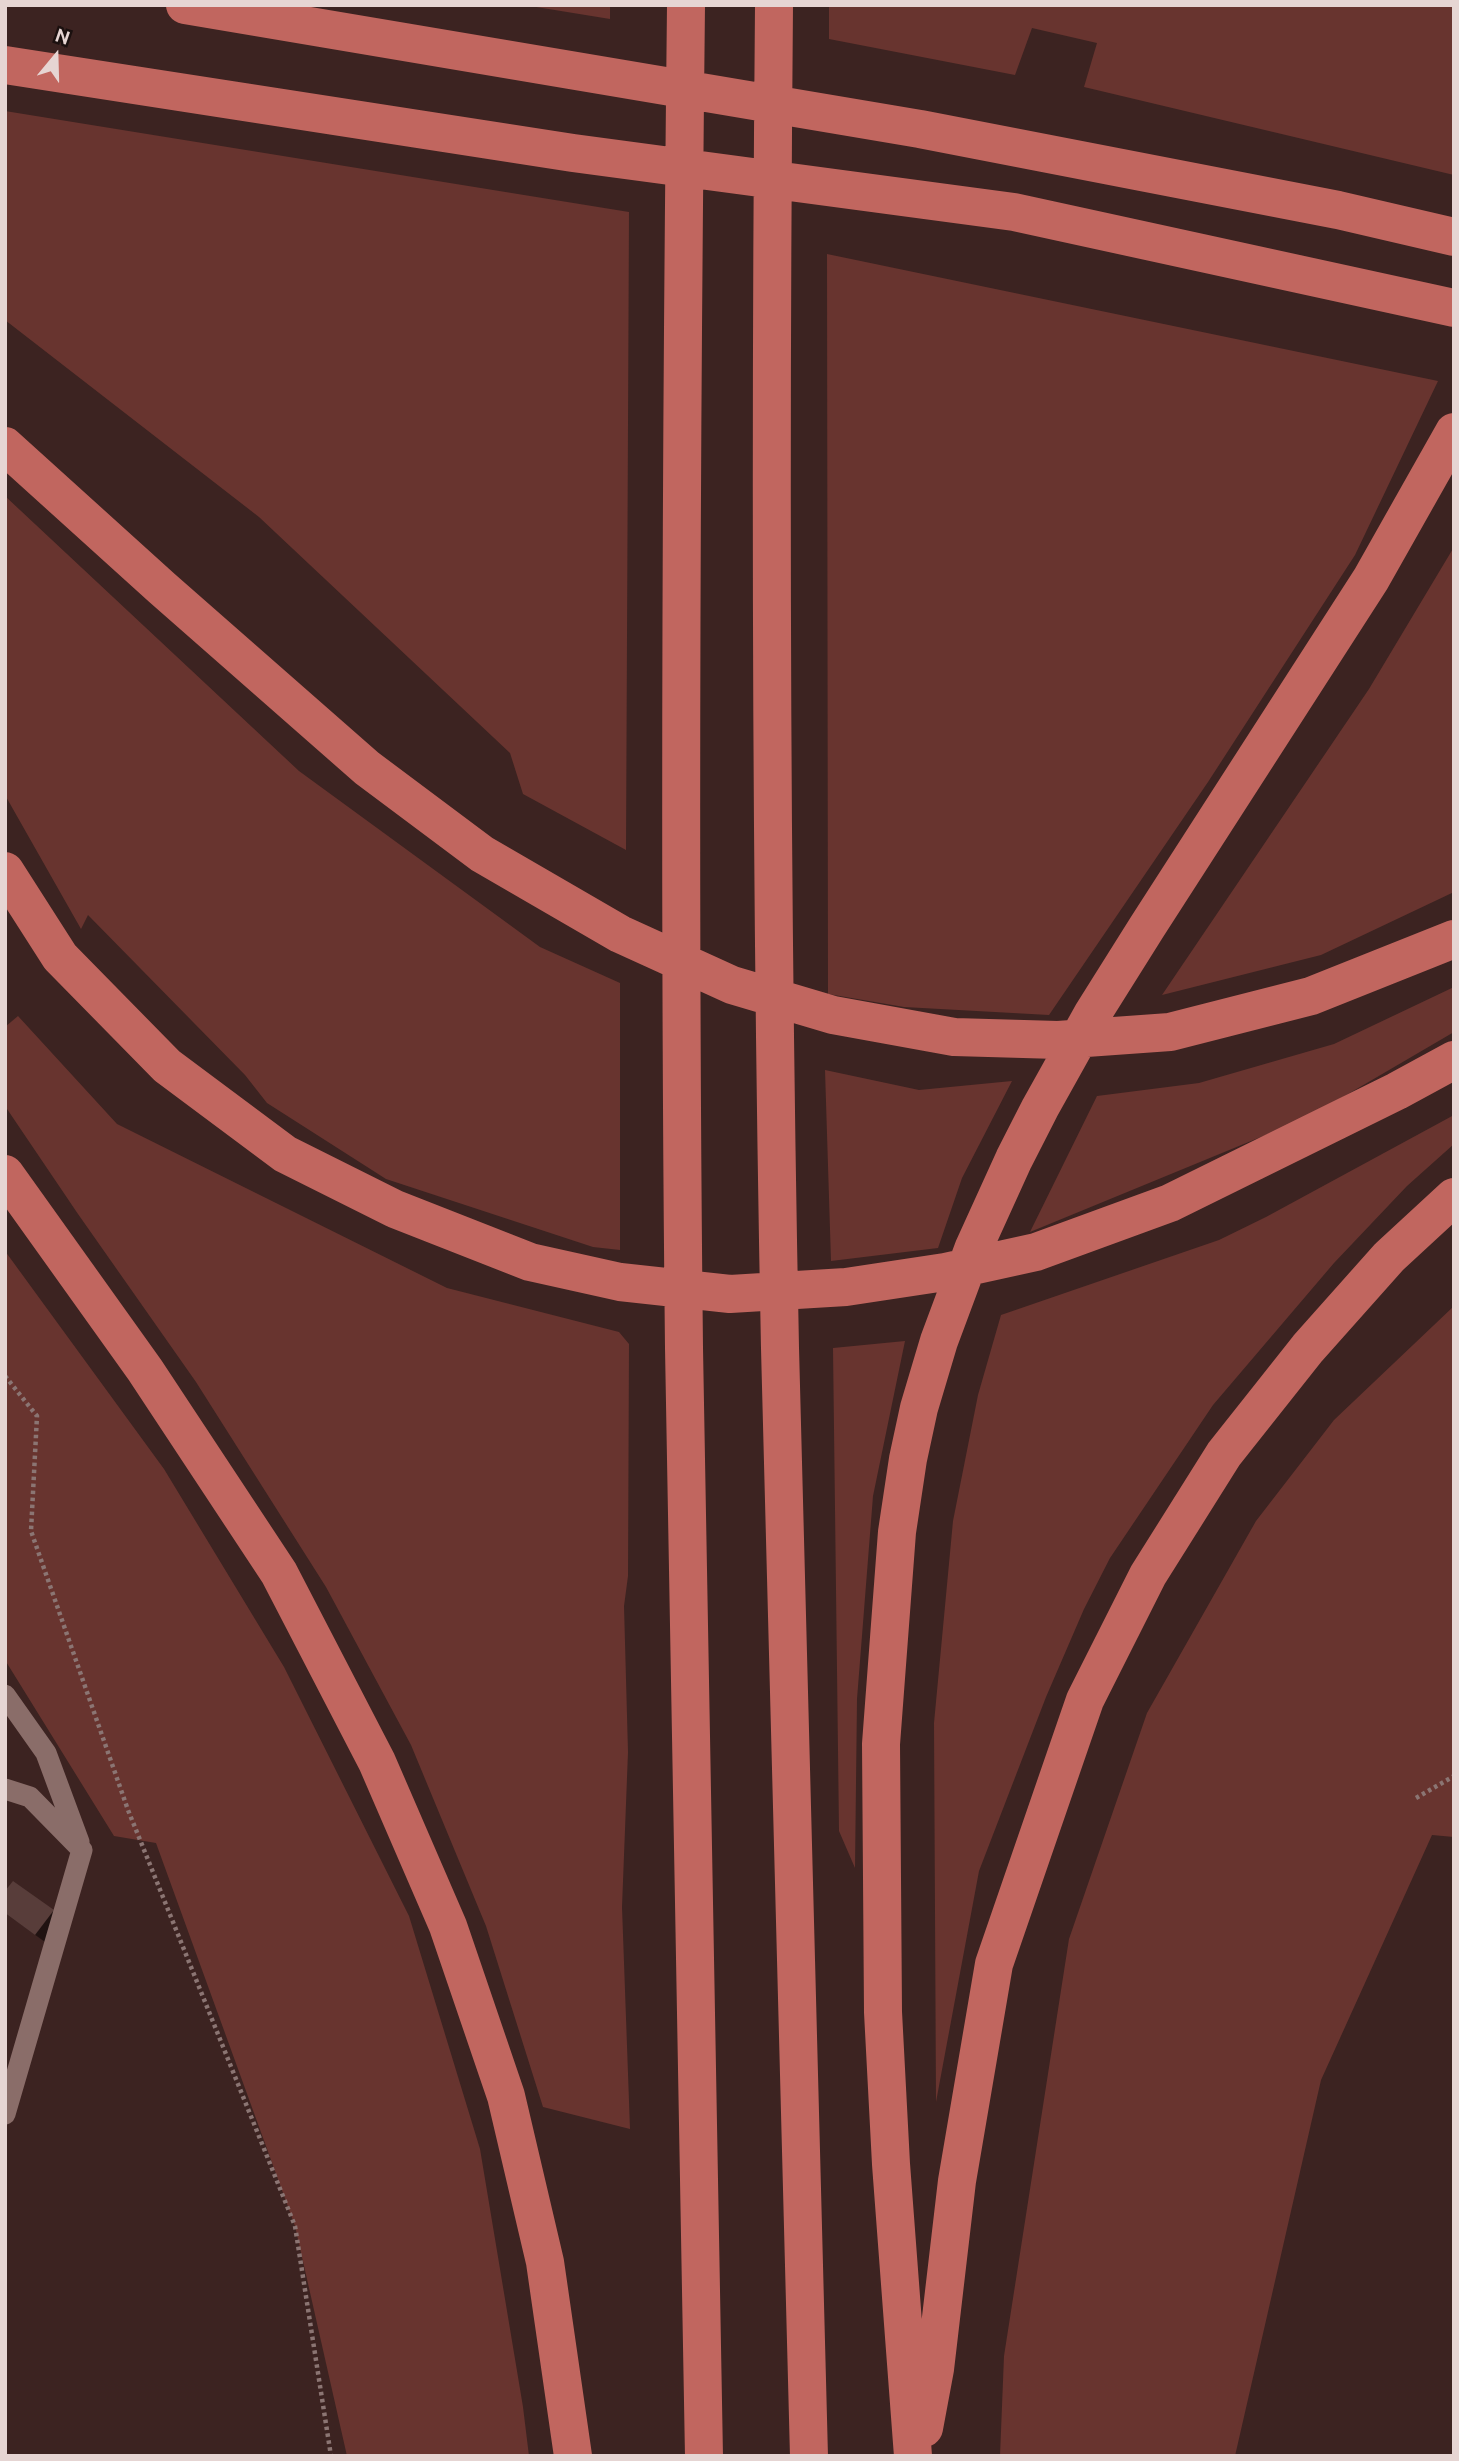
<!DOCTYPE html>
<html>
<head>
<meta charset="utf-8">
<style>
  body { margin:0 }
  #map { position:relative; width:1459px; height:2461px; overflow:hidden; background:#3c2321; font-family:Ubuntu,sans-serif }
  canvas { display:block }
  .frame { position:absolute; inset:0; border:7px solid #e6d5d3; pointer-events:none }
  .north { position:absolute; left:21px; top:21px; width:70px; height:70px; -webkit-text-stroke:5px #1b100f; paint-order:stroke; rotate:19deg; font-size:19px; font-weight:700; line-height:28px; text-align:center; color:#e6d5d3 }
  .north::after { content:''; display:block; margin:auto; width:24px; height:32px; background:#e6d5d3; clip-path:polygon(50% 0,100% 100%,50% 72%,0 100%) }
</style>
</head>
<body>
<div id="map">
<canvas width="1459" height="2461"></canvas>
<div class="frame"></div>
<div class="north">N</div>
</div>
<script>
const g = document.querySelector('canvas').getContext('2d');
g.lineJoin = 'round';
function paint(path, color) { g.fillStyle = color; g.fill(path, 'evenodd'); }
function strokePath(path, color, width, dash) { g.strokeStyle = color; g.lineWidth = width; g.lineCap = dash ? 'butt' : 'round'; g.setLineDash(dash || []); g.stroke(path); }
paint(new Path2D(`
  M 524,5 L 610,5 L 610,19 Z
  M 829,5 L 1454,5 L 1454,175 L 1084,87 L 1097,43 L 1032,28 L 1015,75 L 829,39 Z
  M 5,111 L 629,212 L 626,850 L 523,794 L 510,753 L 259,517 L 5,320 Z
  M 827,254 L 1438,381 L 1355,555 L 1208,782 L 1049,1015 L 904,1007 L 828,994 Z
  M 5,496 L 299,771 L 540,947 L 620,983 L 620,1250 L 593,1247 L 386,1179 L 267,1103 L 245,1075 L 88,915 L 81,929 L 5,795 Z
  M 1454,547 L 1454,892 L 1321,955 L 1162,995 L 1369,689 Z
  M 1454,987 L 1454,1032 L 1307,1118 L 1030,1232 L 1097,1096 L 1199,1083 L 1334,1044 Z
  M 18,1016 L 117,1124 L 447,1288 L 619,1332 L 629,1344 L 628,1576 L 624,1606 L 628,1752 L 622,1907 L 630,2129 L 543,2107 L 486,1926 L 411,1745 L 326,1587 L 196,1382 L 78,1214 L 5,1106 L 5,1027 Z
  M 825,1070 L 919,1090 L 1012,1081 L 962,1178 L 938,1248 L 831,1261 Z
  M 1454,1115 L 1454,1144 L 1407,1186 L 1334,1263 L 1213,1405 L 1110,1558 L 1084,1609 L 1046,1697 L 979,1871 L 936,2102 L 934,1723 L 953,1521 L 978,1395 L 1001,1315 L 1219,1240 L 1266,1217 Z
  M 5,1251 L 164,1469 L 284,1667 L 409,1916 L 480,2149 L 523,2407 L 529,2456 L 347,2456 L 295,2226 L 156,1843 L 114,1836 L 5,1660 Z
  M 1454,1306 L 1454,1837 L 1432,1835 L 1321,2080 L 1235,2456 L 1000,2456 L 1004,2356 L 1069,1939 L 1147,1713 L 1256,1521 L 1334,1420 Z
  M 905,1341 L 873,1496 L 857,1699 L 855,1868 L 839,1831 L 833,1348 Z`), '#68342f');
paint(new Path2D(`
  M 5,1894 L 53,1911 L 61,1920 L 45,1942 L 5,1913 Z`), '#0007');
paint(new Path2D(`
  M 13,1881 L 54,1910 L 35,1935 L 5,1913 L 5,1891 Z`), '#583d3a');
strokePath(new Path2D(`
  M 5,1376 L 37,1416 L 31,1531 L 128,1810 L 295,2226 L 331,2456
  M 1416,1798 L 1454,1776`), '#8b7573', 4.5, [3.5, 3.5]);
strokePath(new Path2D(`
  M 5,1695 L 46,1753 L 79,1842
  M 5,1789 L 30,1797 L 82,1850 L 5,2114`), '#8a6d69', 21);
strokePath(new Path2D(`
  M 185,5 L 920,129 L 1338,210 L 1454,237
  M 686,5 C 681,453 679,900 684,1348 C 689,1717 697,2086 704,2456
  M 774,5 C 770,453 771,900 780,1348 C 788,1717 799,2086 809,2456
  M 5,65 L 573,153 L 1014,212 L 1454,308
  M 5,446 L 162,588 L 367,768 L 482,854 L 620,934 L 732,985 L 833,1015 L 954,1037 L 1058,1040 L 1170,1032 L 1311,996 L 1454,939
  M 5,871 L 60,957 L 167,1066 L 285,1154 L 395,1209 L 530,1262 L 620,1282 L 730,1294 L 846,1287 L 945,1272 L 1036,1252 L 1170,1203 L 1397,1091 L 1454,1060
  M 5,1174 L 145,1370 L 279,1573 L 377,1762 L 448,1926 L 506,2096 L 545,2262 L 573,2456
  M 924,2428 L 935,2369 L 957,2181 L 994,1964 L 1085,1700 L 1148,1575 L 1224,1454 L 1308,1348 L 1389,1257 L 1454,1197
  M 913,2456 L 891,2164 L 883,2012 L 881,1744 L 897,1532 L 908,1459 L 919,1408 L 939,1341 L 974,1247 L 1014,1159 L 1040,1108 L 1093,1013 L 1147,927 L 1371,579 L 1454,432`), '#c1665f', 38);
</script>
</body>
</html>
